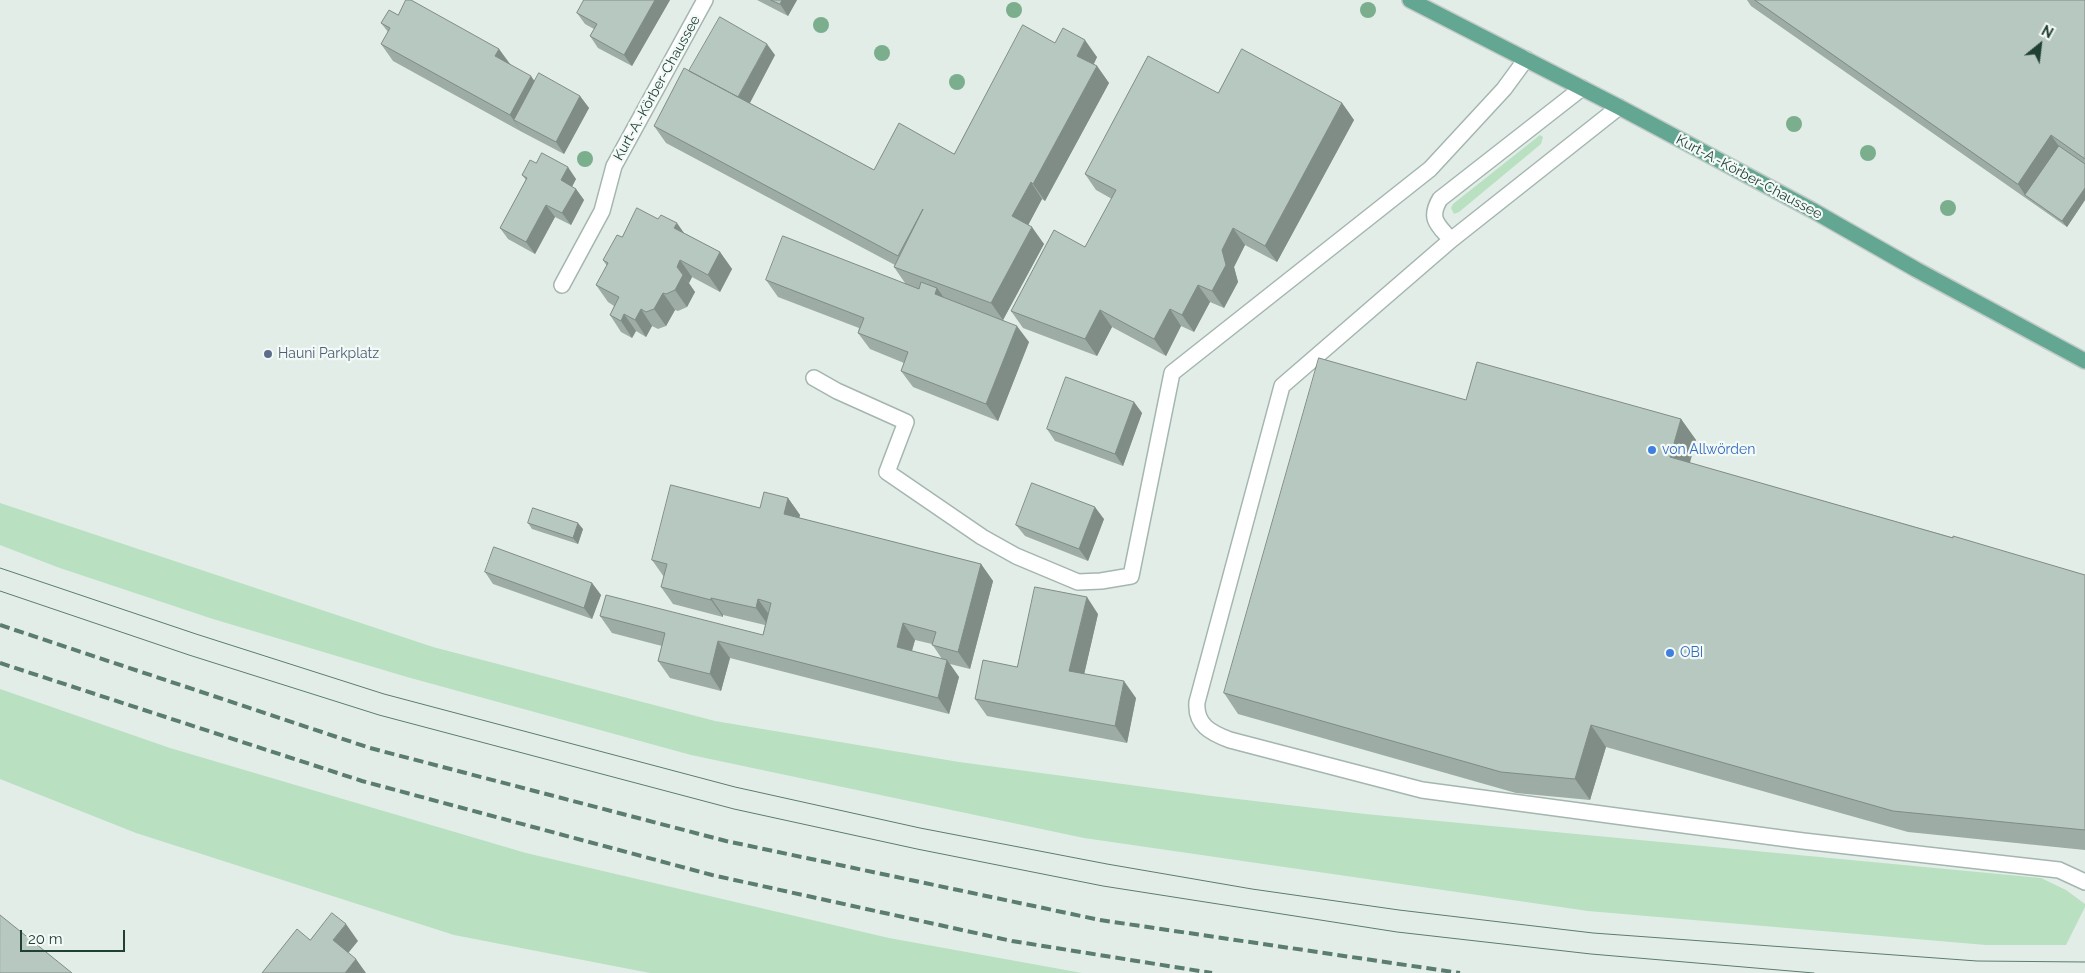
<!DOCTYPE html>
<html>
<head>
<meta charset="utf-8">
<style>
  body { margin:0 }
  #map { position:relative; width:2085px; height:973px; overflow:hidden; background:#e2ede8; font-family:Raleway,sans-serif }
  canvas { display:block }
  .north { position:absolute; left:2015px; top:20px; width:50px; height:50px; -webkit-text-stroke:4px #f3f9f6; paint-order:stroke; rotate:29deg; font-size:14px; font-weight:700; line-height:20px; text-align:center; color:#204036 }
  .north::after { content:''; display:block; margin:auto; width:18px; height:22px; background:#204036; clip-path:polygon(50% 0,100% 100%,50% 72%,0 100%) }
  .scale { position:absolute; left:20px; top:930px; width:105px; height:22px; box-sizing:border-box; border:2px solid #204036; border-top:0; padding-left:6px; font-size:15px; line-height:18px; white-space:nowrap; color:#204036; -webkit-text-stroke:4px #f3f9f6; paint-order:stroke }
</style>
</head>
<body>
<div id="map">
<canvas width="2085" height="973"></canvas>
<div class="north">N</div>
<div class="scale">20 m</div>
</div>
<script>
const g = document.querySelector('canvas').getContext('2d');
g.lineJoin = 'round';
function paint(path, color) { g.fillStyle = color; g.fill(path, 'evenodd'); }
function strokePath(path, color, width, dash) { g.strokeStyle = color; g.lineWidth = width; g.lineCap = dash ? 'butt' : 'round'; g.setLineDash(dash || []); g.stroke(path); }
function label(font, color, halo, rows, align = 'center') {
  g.font = font + ' Raleway,sans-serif'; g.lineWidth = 4.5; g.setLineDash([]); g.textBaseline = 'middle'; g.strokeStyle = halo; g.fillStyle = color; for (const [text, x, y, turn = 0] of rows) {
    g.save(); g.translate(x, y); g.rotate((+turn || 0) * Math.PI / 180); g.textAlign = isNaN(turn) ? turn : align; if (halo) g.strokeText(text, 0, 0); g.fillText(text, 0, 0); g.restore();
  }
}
paint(new Path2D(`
  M 1540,135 L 1543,137 L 1541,144 L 1459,212 L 1454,214 L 1451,208 L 1453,204 Z
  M 0,503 L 433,647 L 715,721 L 959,762 L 1212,796 L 1365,814 L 2041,878 L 2066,890 L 2085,904 L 2085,907 L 2066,945 L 1986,945 L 1588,911 L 1084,838 L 691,755 L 407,677 L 213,619 L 57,567 L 0,545 Z
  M 0,689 L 170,748 L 526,853 L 889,938 L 1082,973 L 650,973 L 454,935 L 136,833 L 0,779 Z`), '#b9e0c1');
const minor = new Path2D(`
  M 1619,107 L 1451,240 L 1282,386 L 1197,702 C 1195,725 1211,733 1230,740 L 1422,790 L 1803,841 L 2059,870 L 2085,882
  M 1451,240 C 1438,225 1428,219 1440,199 L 1582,88
  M 562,285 L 602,211 L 614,166 L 705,0
  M 814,378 L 837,391 L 906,422 L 887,472 L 982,537 L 1016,556 L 1078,582 L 1101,581 L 1131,576 L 1172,373 L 1430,169 L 1504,89 L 1526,59`);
const major = new Path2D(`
  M 1410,0 L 1619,107 L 1812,210 L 1917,270 L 2085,361`);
strokePath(minor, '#a4b6af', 18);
strokePath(major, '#c1cac7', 18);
strokePath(minor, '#fff', 15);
strokePath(major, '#63a792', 15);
strokePath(new Path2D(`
  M 0,568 L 196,634 L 384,694 L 735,787 L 920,828 L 1107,864 L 1252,889 L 1399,910 L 1593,933 L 1977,961 L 2085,962
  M 0,591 L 189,655 L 379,715 L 734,809 L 917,849 L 1103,886 L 1397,932 L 1591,954 L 1814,973`), '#5b7c71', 1);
strokePath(new Path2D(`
  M 0,625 L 370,748 L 726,841 L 1100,920 L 1460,973
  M 0,663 L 362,781 L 712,875 L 1012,941 L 1212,973`), '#5b7c71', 4, [10, 5]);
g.fillStyle = '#7bae8d';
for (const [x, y] of [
  [1014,10],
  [1368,10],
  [821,25],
  [882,53],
  [957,82],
  [1794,124],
  [1868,153],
  [585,159],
  [1948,208]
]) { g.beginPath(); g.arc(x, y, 8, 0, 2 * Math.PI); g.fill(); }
paint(new Path2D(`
  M 584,0 L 670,0 L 632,66 L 598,48 L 590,36 L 594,29 L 585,24 L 577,13 Z
  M 757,0 L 797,0 L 788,16 Z
  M 1747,0 L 2085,0 L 2085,200 L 2067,227 L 1751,6 Z
  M 398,15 L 499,49 L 511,65 L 535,82 L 580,96 L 589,108 L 564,154 L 522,132 L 393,61 L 381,44 L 388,32 L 381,23 Z
  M 1055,43 L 1097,57 L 1094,64 L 1097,66 L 1109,83 L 1045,201 L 1042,199 L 1028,225 L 1044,244 L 1003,320 L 1029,342 L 998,421 L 913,387 L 901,371 L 904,363 L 870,349 L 858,333 L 859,328 L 778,297 L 766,280 L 905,283 L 894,267 L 895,265 L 666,143 L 654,126 L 775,55 L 750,103 L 874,170 L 954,154 Z
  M 1218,93 L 1342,103 L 1354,120 L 1277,262 L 1245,245 L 1234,267 L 1238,282 L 1224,308 L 1210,302 L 1194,332 L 1181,326 L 1166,356 L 1112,327 L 1097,356 L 1023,328 L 1011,311 L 1085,247 L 1112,199 L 1096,190 L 1085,174 Z
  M 536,163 L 576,179 L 572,187 L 576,189 L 584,200 L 571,225 L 555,217 L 535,254 L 508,239 L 500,228 L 526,180 L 522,175 Z
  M 684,233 L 720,252 L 732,269 L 720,292 L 692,277 L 689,283 L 695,292 L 687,307 L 678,311 L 675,310 L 666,326 L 658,329 L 652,326 L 646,337 L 636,331 L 632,338 L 621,332 L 610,315 L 614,306 L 608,302 L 596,285 L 607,266 L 603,260 L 622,237 Z
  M 1466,400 L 1681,419 L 1696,440 L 1690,463 L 2085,575 L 2085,850 L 1908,832 L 1606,747 L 1590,800 L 1516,793 L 1238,714 L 1224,693 Z
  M 1134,402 L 1142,413 L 1123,466 L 1055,441 L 1047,429 Z
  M 788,498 L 800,515 L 799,518 L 981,564 L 993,581 L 970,669 L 950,664 L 959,677 L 949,714 L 730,658 L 721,691 L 670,678 L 658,661 L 662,646 L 612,633 L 600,616 L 763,635 L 765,625 L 723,615 L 723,617 L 673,604 L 661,587 L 664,577 L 652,560 L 760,508 ZM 915,640 L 932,644 L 942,659 L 912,651 Z
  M 1104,519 L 1088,561 L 1025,536 L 1016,525 Z
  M 528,523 L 583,529 L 578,544 L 532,529 Z
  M 485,572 L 592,583 L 601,595 L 592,619 L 493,584 Z
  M 1098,614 L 1084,674 L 1136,698 L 1127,743 L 987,716 L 975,699 L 1017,667 Z`), '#9daca5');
paint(new Path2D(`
  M 655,0 L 670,0 L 632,66 L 624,55 Z
  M 782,0 L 797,0 L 788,16 L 780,4 Z
  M 1085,40 L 1097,57 L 1089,73 L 1077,56 Z
  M 767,44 L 775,55 L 745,112 L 737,100 Z
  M 499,49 L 511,66 L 495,56 Z
  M 1097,66 L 1109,83 L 1045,201 L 1033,184 Z
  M 531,76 L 543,93 L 514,120 L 522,132 L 510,115 Z
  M 580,96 L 589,108 L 564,154 L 556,142 Z
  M 1342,103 L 1354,120 L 1277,262 L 1265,246 Z
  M 2051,135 L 2063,152 L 2025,195 L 2018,184 Z
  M 568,167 L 576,179 L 569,192 L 561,180 Z
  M 1031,182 L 1042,199 L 1024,233 L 1012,216 Z
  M 2085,188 L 2085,200 L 2067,227 L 2062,221 Z
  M 576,189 L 584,200 L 571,225 L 562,213 Z
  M 546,205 L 555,217 L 535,254 L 526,242 Z
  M 677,223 L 689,240 L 674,228 Z
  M 1032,227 L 1044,244 L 1003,320 L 991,303 Z
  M 1233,228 L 1245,245 L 1234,267 L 1238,282 L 1224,308 L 1212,291 L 1222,250 Z
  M 720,252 L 732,269 L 720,292 L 708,275 Z
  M 680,260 L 692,277 L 689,283 L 677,267 Z
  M 683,275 L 695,292 L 687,307 L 675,290 Z
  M 1198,285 L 1210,302 L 1194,332 L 1182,315 Z
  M 937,288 L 949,305 L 935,294 Z
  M 663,293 L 675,310 L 666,326 L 654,309 Z
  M 641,309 L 652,326 L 646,337 L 635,320 Z
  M 1170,309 L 1181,326 L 1166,356 L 1154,339 Z
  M 1100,310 L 1112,327 L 1097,356 L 1085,339 Z
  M 624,314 L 636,331 L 632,338 L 621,321 Z
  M 1017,326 L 1029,342 L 998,421 L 986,404 Z
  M 1134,402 L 1142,413 L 1123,466 L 1115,454 Z
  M 1681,419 L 1696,440 L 1685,479 L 1670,457 Z
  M 788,498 L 800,515 L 796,531 L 784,514 Z
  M 1095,507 L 1104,519 L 1088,561 L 1079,549 Z
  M 578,523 L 583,529 L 578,544 L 573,538 Z
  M 981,564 L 993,581 L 970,669 L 958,652 Z
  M 592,583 L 601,595 L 592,619 L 584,608 Z
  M 1087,597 L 1098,614 L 1081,688 L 1069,671 Z
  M 711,598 L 723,615 L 723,617 L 711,600 Z
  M 758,599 L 770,616 L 768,625 L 756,608 Z
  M 903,623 L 915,640 L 908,664 L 897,647 Z
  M 718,641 L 730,658 L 721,691 L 710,674 Z
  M 947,660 L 959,677 L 949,714 L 938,698 Z
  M 1124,681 L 1136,698 L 1127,743 L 1115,726 Z
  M 1591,725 L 1606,747 L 1590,800 L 1575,779 Z
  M 346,924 L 358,941 L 345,957 L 333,940 Z
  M 356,959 L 366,973 L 345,973 Z`), '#808c86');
const building = new Path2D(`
  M 406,0 L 411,0 L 499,49 L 495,56 L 531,76 L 510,115 L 381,44 L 390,28 L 381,23 L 389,10 L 398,15 Z
  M 584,0 L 655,0 L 624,55 L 590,36 L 597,24 L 577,13 Z
  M 771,0 L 782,0 L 780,4 Z
  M 1755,0 L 2085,0 L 2085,159 L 2051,135 L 2018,184 Z
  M 720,17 L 767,44 L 738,97 L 689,71 Z
  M 1023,25 L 1055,43 L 1063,28 L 1085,40 L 1077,56 L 1097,66 L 1033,184 L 1031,182 L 1012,216 L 1032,227 L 991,303 L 894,267 L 923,209 L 898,256 L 654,126 L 684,68 L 874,170 L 899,123 L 954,154 Z
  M 1242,49 L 1342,103 L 1265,246 L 1233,228 L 1222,250 L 1226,265 L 1212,291 L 1198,285 L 1182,315 L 1170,309 L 1154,339 L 1100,310 L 1085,339 L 1011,311 L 1054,230 L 1085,247 L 1116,190 L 1085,174 L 1148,56 L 1218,93 Z
  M 539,73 L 580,96 L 556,142 L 514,120 Z
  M 2059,146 L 2085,164 L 2085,188 L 2062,221 L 2025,195 Z
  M 542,153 L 568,167 L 561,180 L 576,189 L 562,213 L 546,205 L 526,242 L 500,228 L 527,178 L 522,175 L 530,160 L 536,163 Z
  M 637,208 L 658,219 L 661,215 L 677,223 L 674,228 L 720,252 L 708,275 L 680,260 L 677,267 L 683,275 L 675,290 L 666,294 L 663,293 L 654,309 L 646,312 L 641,309 L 635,320 L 624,314 L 621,321 L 610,315 L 619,297 L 596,285 L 608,263 L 603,260 L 617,235 L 622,237 Z
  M 783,236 L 919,289 L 921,282 L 937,288 L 935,294 L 1017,326 L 986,404 L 901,371 L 908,352 L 858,333 L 864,318 L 766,280 Z
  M 1319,358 L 1466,400 L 1477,362 L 1681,419 L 1670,457 L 1953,538 L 1953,536 L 2085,575 L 2085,830 L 1893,811 L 1591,725 L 1575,779 L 1501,772 L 1224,693 Z
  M 1066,377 L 1134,402 L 1115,454 L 1047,429 Z
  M 1032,483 L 1095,507 L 1079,549 L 1016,525 Z
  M 671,485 L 760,508 L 764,492 L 788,498 L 784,514 L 981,564 L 958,652 L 932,645 L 936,632 L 903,623 L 897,647 L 947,660 L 938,698 L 718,641 L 710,674 L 658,661 L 665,633 L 600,616 L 606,595 L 763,635 L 771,603 L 758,599 L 756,608 L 711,598 L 711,600 L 661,587 L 667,564 L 652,560 Z
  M 533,508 L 578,523 L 573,538 L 528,523 Z
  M 494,547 L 592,583 L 584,608 L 485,572 Z
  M 1035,587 L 1087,597 L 1069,671 L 1124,681 L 1115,726 L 975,699 L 983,660 L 1017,667 Z
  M 332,913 L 346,924 L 333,940 L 356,959 L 345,973 L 262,973 L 297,929 L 310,940 Z
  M 0,915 L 72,973 L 0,973 Z`);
paint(building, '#b7c8c0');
strokePath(building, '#808c86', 1);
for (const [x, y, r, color] of [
  [268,354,5,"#5c6f8a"],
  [1652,450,5,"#3f7fe0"],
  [1670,653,5,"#3f7fe0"]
]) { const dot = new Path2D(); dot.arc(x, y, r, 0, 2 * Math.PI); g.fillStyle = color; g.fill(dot); strokePath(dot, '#f3f9f6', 2); }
label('14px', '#204036', '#f3f9f6', [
  ["Kurt-A.-Körber-Chaussee",657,88,-61],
  ["Kurt-A.-Körber-Chaussee",1749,177,28]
]);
label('14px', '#4e5e75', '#f3f9f6', [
  ["Hauni Parkplatz",278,354]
], 'left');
label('14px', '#366cbe', '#f3f9f6', [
  ["von Allwörden",1662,450],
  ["OBI",1680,653]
], 'left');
</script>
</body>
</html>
